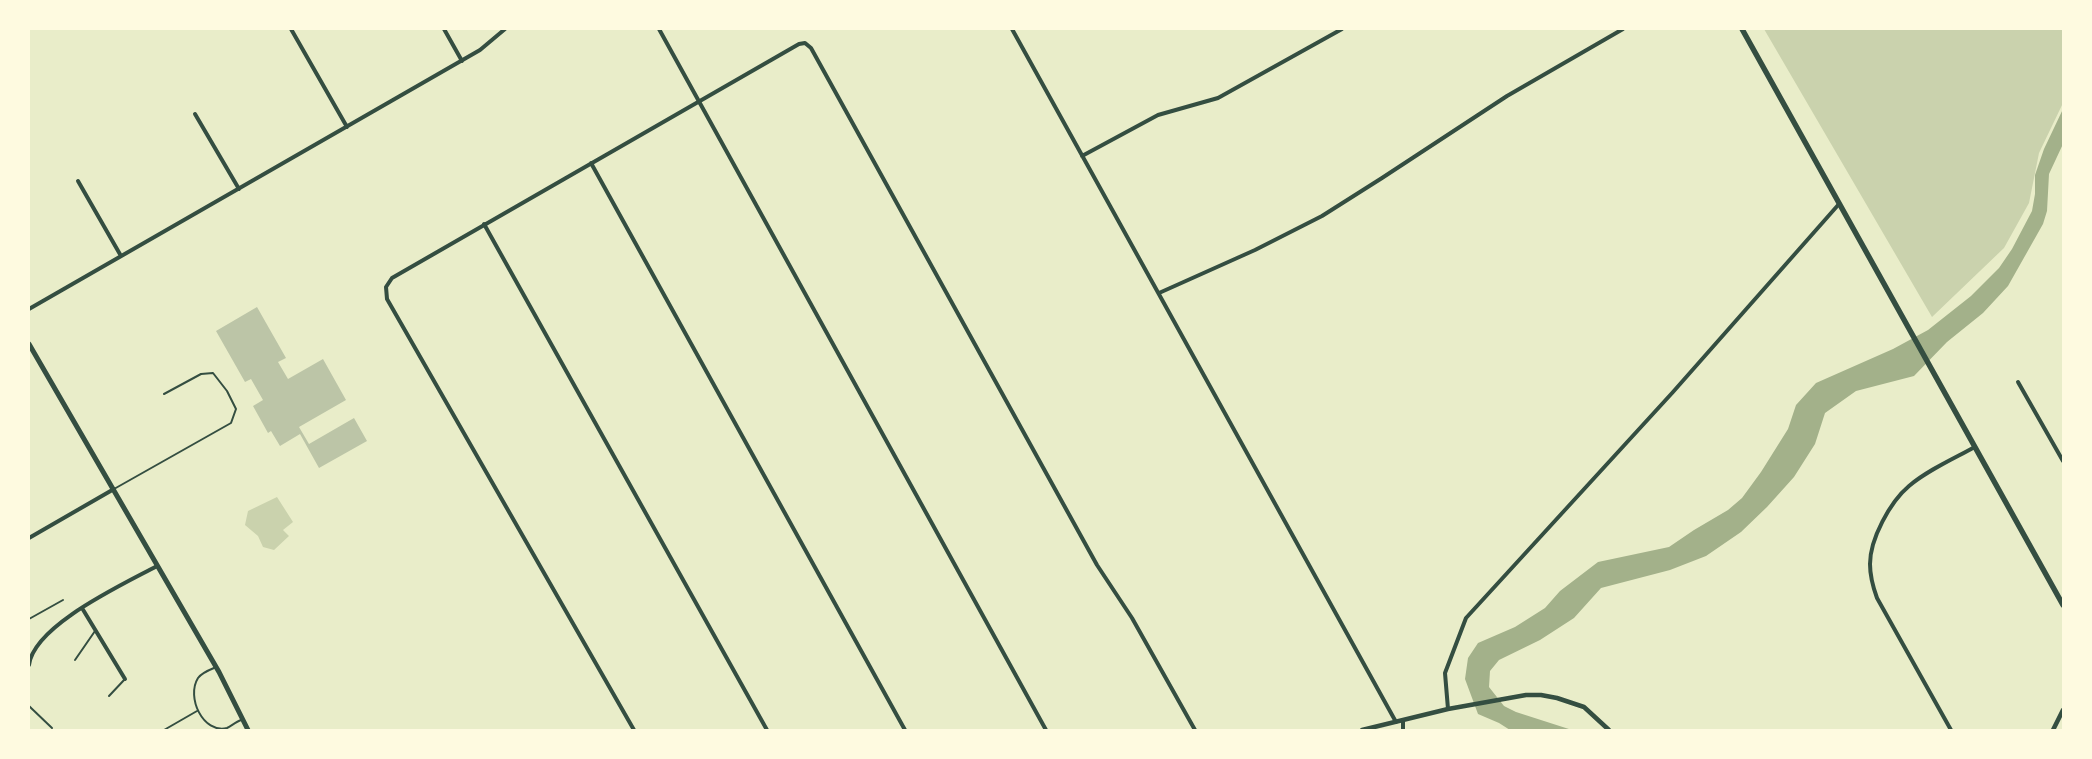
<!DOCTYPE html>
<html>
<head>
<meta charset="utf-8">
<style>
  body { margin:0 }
  #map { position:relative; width:2092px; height:759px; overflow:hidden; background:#e9edc9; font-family:Lato,sans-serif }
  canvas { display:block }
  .frame { position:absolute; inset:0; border:30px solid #fefae0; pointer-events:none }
</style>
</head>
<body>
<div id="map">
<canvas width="2092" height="759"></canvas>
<div class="frame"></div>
</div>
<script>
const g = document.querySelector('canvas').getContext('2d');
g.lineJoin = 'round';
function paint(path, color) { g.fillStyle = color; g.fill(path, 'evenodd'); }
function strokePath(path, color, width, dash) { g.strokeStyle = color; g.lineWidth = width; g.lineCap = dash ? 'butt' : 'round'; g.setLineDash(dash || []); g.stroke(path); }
paint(new Path2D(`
  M 1764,29 L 2063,29 L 2063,103 L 2039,153 L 2029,203 L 2004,248 L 1932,317 Z
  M 277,497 L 293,522 L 283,530 L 289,536 L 274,550 L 263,547 L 258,536 L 245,525 L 248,511 Z`), '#cad2ad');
paint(new Path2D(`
  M 2063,109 L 2063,144 L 2049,174 L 2047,211 L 2043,224 L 2008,286 L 1983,313 L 1947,342 L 1914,376 L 1856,391 L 1825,413 L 1815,444 L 1794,477 L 1767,507 L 1741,532 L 1706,556 L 1670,570 L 1601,588 L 1574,618 L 1540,640 L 1499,660 L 1490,671 L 1489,687 L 1504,706 L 1516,712 L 1572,730 L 1510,730 L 1499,723 L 1478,714 L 1465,679 L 1468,658 L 1478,643 L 1515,627 L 1545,608 L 1560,591 L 1598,562 L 1669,547 L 1694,530 L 1728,510 L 1742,498 L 1761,472 L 1788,429 L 1796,405 L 1816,383 L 1893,349 L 1928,330 L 1971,296 L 1999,268 L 2012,249 L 2032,211 L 2035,194 L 2035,175 L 2044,149 Z`), '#a3b18a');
paint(new Path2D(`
  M 257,307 L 286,358 L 278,362 L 288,379 L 323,359 L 346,400 L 299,427 L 309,444 L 354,418 L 367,441 L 319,468 L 300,434 L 280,446 L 271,431 L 268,433 L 253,406 L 263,400 L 251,379 L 245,382 L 216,331 Z`), '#bcc5a7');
strokePath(new Path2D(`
  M 114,489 L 231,423 L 236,409 L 227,391 L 213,373 L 201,374 L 164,394
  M 29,619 L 63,600
  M 75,660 L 95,631
  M 214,668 C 209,670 201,674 198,678 C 186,697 203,734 227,728 C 231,726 236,722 241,720
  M 109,696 L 125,679
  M 29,706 L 52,728
  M 164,730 L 197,711`), '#344e41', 2);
strokePath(new Path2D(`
  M 291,29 L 347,127
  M 444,29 L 462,61
  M 659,29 L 1046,730
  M 1012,29 L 1396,722
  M 195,114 L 239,189
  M 1082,156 L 1158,115 L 1218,98 L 1342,29
  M 591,163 L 905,730
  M 78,181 L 121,256
  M 484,224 L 767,730
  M 1159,293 L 1255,250 L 1322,216 L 1382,178 L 1507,96 L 1623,29
  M 29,309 L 480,50 L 505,29
  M 2018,382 L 2063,461
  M 29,538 L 114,489
  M 82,608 L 125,679
  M 29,665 C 34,625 124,584 157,566
  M 1448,709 L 1445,673 L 1466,618 L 1673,392 L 1839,204
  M 1403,721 L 1403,730
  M 634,730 L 387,299 L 386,287 L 392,278 L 799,44 L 805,43 L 811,48 L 1097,565 L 1132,618 L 1195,730
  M 1951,730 L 1877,598 C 1873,587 1870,576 1870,564 C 1870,539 1890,502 1909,486 C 1928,470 1953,459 1975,447`), '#344e41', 4);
strokePath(new Path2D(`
  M 1362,730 L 1448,709 L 1526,695 L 1541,695 L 1557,698 L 1584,707 L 1609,730
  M 2053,730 L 2063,710`), '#344e41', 4.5);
strokePath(new Path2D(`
  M 29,344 L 219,672 L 248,730`), '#344e41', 5);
strokePath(new Path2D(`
  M 1742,29 L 2063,605`), '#344e41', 5.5);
</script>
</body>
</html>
